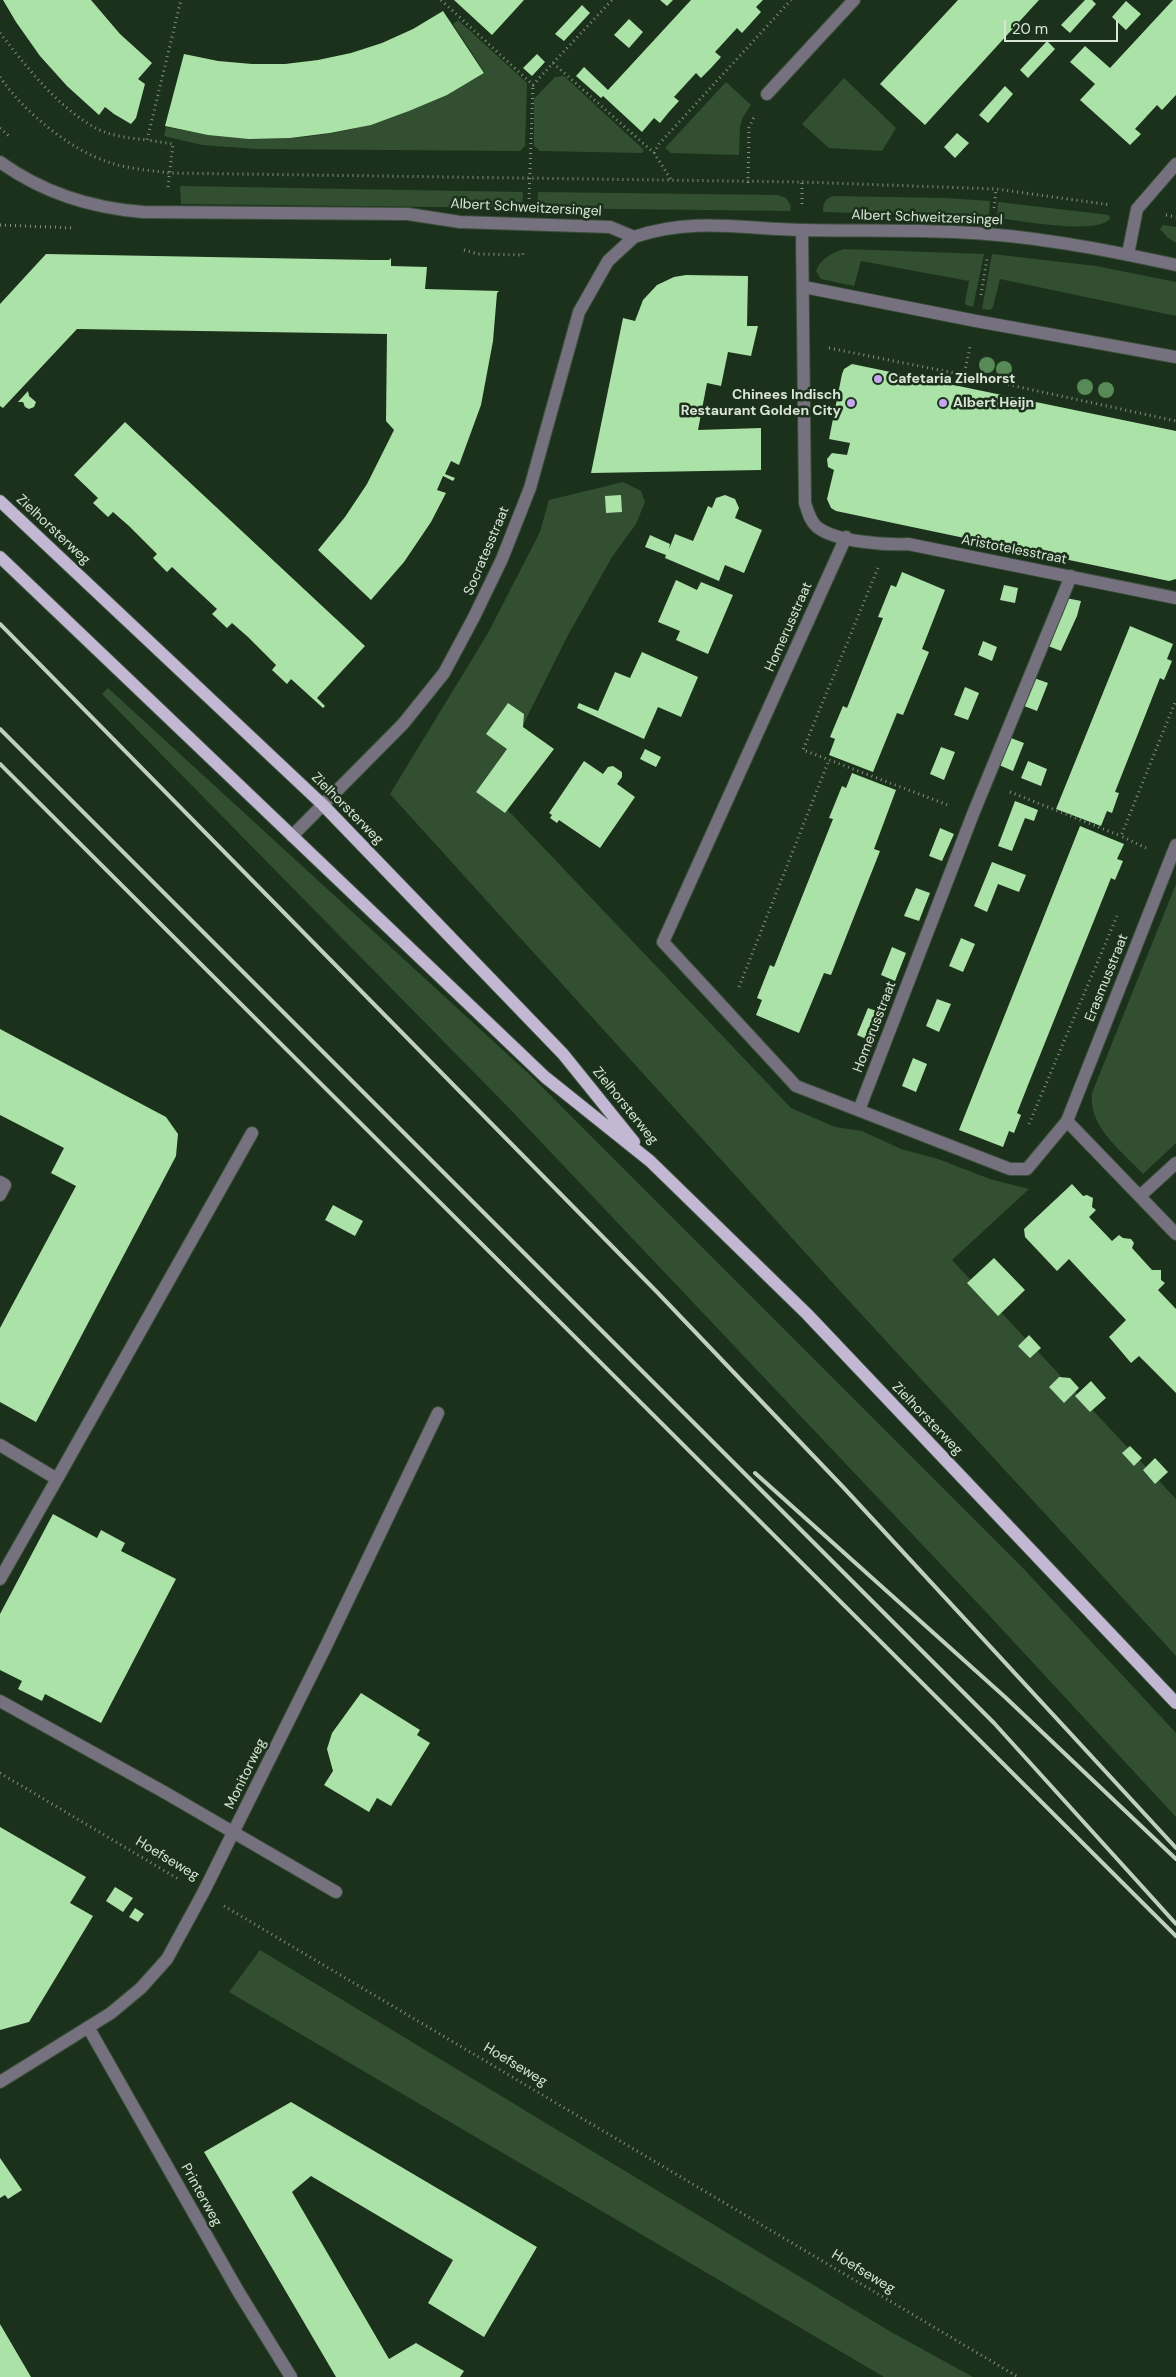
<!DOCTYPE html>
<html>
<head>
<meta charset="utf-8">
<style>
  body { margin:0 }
  #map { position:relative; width:1176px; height:2377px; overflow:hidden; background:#1c311b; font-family:"DM Sans",sans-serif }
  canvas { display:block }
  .scale { position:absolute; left:1004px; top:20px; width:114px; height:22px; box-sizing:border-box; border:2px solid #d8e5d7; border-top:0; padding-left:6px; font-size:15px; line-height:18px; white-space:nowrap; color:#d8e5d7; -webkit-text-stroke:4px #1c311b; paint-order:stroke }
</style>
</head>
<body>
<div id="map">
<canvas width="1176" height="2377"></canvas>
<div class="scale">20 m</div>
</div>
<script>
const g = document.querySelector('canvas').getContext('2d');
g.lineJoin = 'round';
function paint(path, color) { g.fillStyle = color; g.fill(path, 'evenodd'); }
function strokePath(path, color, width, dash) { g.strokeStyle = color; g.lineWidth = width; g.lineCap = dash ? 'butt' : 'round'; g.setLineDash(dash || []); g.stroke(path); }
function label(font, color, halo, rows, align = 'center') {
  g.font = font + ' "DM Sans",sans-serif'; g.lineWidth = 5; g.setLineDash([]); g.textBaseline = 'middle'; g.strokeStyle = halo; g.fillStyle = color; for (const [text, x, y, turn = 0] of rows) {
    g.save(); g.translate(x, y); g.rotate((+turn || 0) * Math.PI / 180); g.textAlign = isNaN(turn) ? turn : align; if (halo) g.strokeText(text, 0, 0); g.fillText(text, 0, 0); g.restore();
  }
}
paint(new Path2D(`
  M 458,20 L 527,83 L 525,146 L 520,151 L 257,149 L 202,145 L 164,136 L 166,127 C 289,152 376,137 485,73 L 453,24 Z
  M 564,76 L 644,150 L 642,153 L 540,151 L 534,146 L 534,99 L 555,77 Z
  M 844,78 L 896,128 L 882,151 L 829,148 L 802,124 Z
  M 726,82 L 751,105 L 743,117 L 740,126 L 739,155 L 671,153 L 665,148 Z
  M 180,186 L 523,192 L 522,208 L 181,204 Z
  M 538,192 L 778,195 L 786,198 L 791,206 L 790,211 L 537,208 Z
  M 834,196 L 945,198 L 990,201 L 989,217 L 823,212 C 823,203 825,198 834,196 Z
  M 998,202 L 1109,215 L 1110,218 C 1101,236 1016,220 997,218 Z
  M 1163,225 L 1176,227 L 1176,243 L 1168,238 L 1160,229 Z
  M 844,249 L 984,254 L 973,307 L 966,305 L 965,302 L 969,281 L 861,261 L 854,286 L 821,279 L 816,271 C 820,259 832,253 844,249 Z
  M 992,254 L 1096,266 L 1176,282 L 1176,316 L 1000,279 L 993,307 L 990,310 L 982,309 Z
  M 623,482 L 641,491 L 645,502 L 636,524 L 612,557 L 567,637 L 521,729 L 502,804 L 791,1108 L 835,1127 L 862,1131 L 901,1149 L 938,1159 L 990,1179 L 1029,1189 L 952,1260 L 1176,1499 L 1176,1656 L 840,1291 L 390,794 L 488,633 L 540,532 L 549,500 Z
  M 108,688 L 529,1074 L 1022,1567 L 1176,1733 L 1176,1817 L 986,1612 L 508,1107 L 102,694 Z
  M 1176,884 L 1176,1143 L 1143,1174 C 1122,1151 1088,1127 1092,1093 Z
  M 260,1950 L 891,2332 L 973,2377 L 884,2377 L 229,1992 Z`), '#324f31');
paint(new Path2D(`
  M 3,0 L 91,0 L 120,34 L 152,63 L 138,79 L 145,84 L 136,118 L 131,124 L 114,114 L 105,107 L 99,115 L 67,86 L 40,56 L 16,22 Z
  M 454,0 L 524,0 L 492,35 Z
  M 660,0 L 673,0 L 667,6 Z
  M 691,0 L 763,0 L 756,7 L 761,12 L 742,33 L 737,28 L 715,52 L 721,57 L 711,68 L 701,78 L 696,73 L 674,97 L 679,101 L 669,112 L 660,123 L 654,118 L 642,132 L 603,96 L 601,98 L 576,76 L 584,67 L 608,90 Z
  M 958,0 L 1039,0 L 925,125 L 880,84 Z
  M 1085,0 L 1092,0 L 1096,4 L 1070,33 L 1061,25 Z
  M 1173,0 L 1176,0 L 1176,95 L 1162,110 L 1157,105 L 1135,129 L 1141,134 L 1130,145 L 1080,100 L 1095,84 L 1070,62 L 1085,46 L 1110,68 Z
  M 1126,1 L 1141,14 L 1126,30 L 1112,17 Z
  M 582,5 L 590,13 L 564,41 L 555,34 Z
  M 443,11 L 484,73 L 447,95 L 409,111 L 371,125 L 330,133 L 290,138 L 249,139 L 208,135 L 165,126 L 184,54 L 218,61 L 252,64 L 285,64 L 318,60 L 351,53 L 382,43 L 413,29 Z
  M 629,19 L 643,32 L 629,48 L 614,35 Z
  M 1047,41 L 1055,49 L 1028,78 L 1020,70 Z
  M 537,54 L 545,62 L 532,76 L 523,68 Z
  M 1005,86 L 1013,94 L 988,123 L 979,115 Z
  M 957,133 L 969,143 L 955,158 L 944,147 Z
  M 46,254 L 372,260 L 389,260 L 391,258 L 391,266 L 427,267 L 425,289 L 499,291 L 497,293 L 493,341 L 481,405 L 459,465 L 451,461 L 445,474 L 455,478 L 453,481 L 443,476 L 437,490 L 446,493 L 431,522 L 404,562 L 371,600 L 318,550 L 345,517 L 367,484 L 394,430 L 386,421 L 387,334 L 77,329 L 3,408 L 0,406 L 0,304 Z
  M 686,275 L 748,276 L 747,326 L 758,326 L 751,356 L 728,352 L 721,386 L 707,383 L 698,430 L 761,428 L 761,470 L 591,473 L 623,318 L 635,321 L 643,300 L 657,285 L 674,277 Z
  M 852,364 L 1176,431 L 1176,579 L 1169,581 L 836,511 L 831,508 L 827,499 L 834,470 L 828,467 L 827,459 L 832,453 L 847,455 L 850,443 L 829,439 L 842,374 L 844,369 Z
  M 28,391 L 29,396 L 36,402 L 34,407 L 29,409 L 25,407 L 23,402 L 18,402 Z
  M 125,422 L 365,646 L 317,698 L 325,706 L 323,708 L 291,679 L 287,684 L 272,670 L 276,665 L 248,637 L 232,623 L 227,628 L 212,614 L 217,609 L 188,582 L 172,567 L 167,572 L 153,558 L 157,554 L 129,526 L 113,512 L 108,517 L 93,503 L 98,498 L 74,475 Z
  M 621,495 L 622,512 L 606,513 L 605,496 Z
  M 725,495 L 735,499 L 739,508 L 735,518 L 762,530 L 744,573 L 725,565 L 719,581 L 665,558 L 666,555 L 645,547 L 650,535 L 670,544 L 669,549 L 675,534 L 693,541 L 708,506 L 712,508 L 716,498 Z
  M 902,572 L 945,590 L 922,649 L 929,652 L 903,715 L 897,713 L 873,772 L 829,755 L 835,739 L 830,737 L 843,706 L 847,708 L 883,618 L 878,617 L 891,585 L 896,587 Z
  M 676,580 L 697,590 L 701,582 L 733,595 L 708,654 L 676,640 L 680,631 L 658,622 Z
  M 1004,585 L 1018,588 L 1015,603 L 1000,600 Z
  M 1066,598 L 1081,601 L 1077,616 L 1061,651 L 1048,646 L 1063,613 Z
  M 1130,626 L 1173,644 L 1167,659 L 1172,661 L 1164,680 L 1160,678 L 1115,792 L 1119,793 L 1112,813 L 1107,811 L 1101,826 L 1056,809 Z
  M 983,641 L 997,647 L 992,661 L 978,655 Z
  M 642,652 L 698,677 L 681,717 L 658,707 L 644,739 L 577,708 L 579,703 L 598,711 L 615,672 L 630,678 Z
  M 1034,678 L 1048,683 L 1037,711 L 1024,706 Z
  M 965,687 L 979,693 L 968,720 L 954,715 Z
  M 508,703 L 524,714 L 523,727 L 554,749 L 505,813 L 476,792 L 507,749 L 486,734 Z
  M 1011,738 L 1024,743 L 1013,771 L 999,765 Z
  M 941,747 L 955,752 L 944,780 L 930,774 Z
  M 645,749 L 661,757 L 656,767 L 640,759 Z
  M 584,761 L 603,774 L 608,767 L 613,766 L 622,772 L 622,777 L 617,784 L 635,797 L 600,848 L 559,820 L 557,823 L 550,818 L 552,815 L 549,813 Z
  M 1028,761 L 1047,769 L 1041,786 L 1021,778 Z
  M 852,773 L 896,790 L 874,849 L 880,851 L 831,975 L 824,973 L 799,1033 L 756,1015 L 762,1000 L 757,998 L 770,965 L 774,967 L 833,819 L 829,818 L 842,786 L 846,788 Z
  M 1015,801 L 1038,810 L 1034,821 L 1025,818 L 1012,851 L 998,846 Z
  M 1080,826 L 1124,844 L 1117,859 L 1123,861 L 1115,880 L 1111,878 L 1028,1085 L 1017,1113 L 1021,1115 L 1014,1133 L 1009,1131 L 1003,1147 L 959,1130 Z
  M 940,828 L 954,834 L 942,861 L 929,856 Z
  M 992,862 L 1026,875 L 1019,892 L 998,884 L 987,912 L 974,906 Z
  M 916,888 L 930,893 L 919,921 L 904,916 Z
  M 961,938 L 975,944 L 963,972 L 949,966 Z
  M 892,947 L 906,953 L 895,981 L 881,975 Z
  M 937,999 L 951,1004 L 939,1032 L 926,1026 Z
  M 868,1008 L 882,1013 L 871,1041 L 857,1035 Z
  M 0,1029 L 166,1117 L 178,1134 L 176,1156 L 36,1422 L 0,1402 L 0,1328 L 76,1186 L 51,1173 L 64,1148 L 0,1115 Z
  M 913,1058 L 927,1064 L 916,1092 L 902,1086 Z
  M 1072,1184 L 1083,1196 L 1087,1195 L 1093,1198 L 1092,1207 L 1096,1210 L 1089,1217 L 1112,1241 L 1119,1235 L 1123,1238 L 1131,1239 L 1134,1243 L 1132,1248 L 1152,1270 L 1161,1270 L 1161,1280 L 1165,1283 L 1158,1290 L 1176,1309 L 1176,1393 L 1139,1356 L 1131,1363 L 1109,1337 L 1126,1320 L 1069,1259 L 1057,1271 L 1025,1237 L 1024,1229 Z
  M 333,1205 L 363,1221 L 355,1236 L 325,1220 Z
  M 994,1258 L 1025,1290 L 998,1316 L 967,1283 Z
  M 1029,1335 L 1041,1348 L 1030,1358 L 1018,1346 Z
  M 1059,1377 L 1070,1378 L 1079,1388 L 1064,1403 L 1049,1387 Z
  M 1091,1381 L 1106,1398 L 1090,1412 L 1075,1396 Z
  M 1130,1446 L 1142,1458 L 1134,1466 L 1122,1453 Z
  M 1155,1458 L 1168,1472 L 1155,1484 L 1143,1470 Z
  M 53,1514 L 97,1538 L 101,1530 L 125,1543 L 121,1551 L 176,1579 L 101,1723 L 45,1694 L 42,1701 L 18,1689 L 22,1681 L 0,1670 L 0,1614 Z
  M 361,1693 L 420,1730 L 417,1735 L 430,1743 L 391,1806 L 377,1798 L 369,1812 L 324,1785 L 333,1771 L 327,1749 L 332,1733 Z
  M 0,1827 L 86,1877 L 70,1903 L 93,1916 L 29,2022 L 0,2030 Z
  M 115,1887 L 133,1898 L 123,1912 L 106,1901 Z
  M 135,1908 L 144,1914 L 138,1922 L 129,1917 Z
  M 291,2102 L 537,2247 L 484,2337 L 428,2303 L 453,2260 L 311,2176 L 292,2192 L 389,2359 L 416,2343 L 464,2371 L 460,2377 L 336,2377 L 204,2152 Z
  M 0,2158 L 22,2190 L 8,2199 L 5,2195 L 0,2198 Z
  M 0,2324 L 31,2377 L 0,2377 Z`), '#abe2a8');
const minor = new Path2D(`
  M 767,94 L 854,0
  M 0,162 C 43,193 91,208 143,212 L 408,214 L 460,222 L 610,227 L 634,237 C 692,217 744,229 803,230 C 854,231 905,230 955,232 C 1030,235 1103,249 1176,265
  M 802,230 L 805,503 C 808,512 810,521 817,527 C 836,542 885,545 908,544 L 1176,598
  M 1128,254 L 1137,209 L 1176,164
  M 804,287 L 976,321 L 1176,357
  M 846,537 L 663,942 L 796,1086 L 1010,1169 L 1027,1169 L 1067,1121
  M 292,836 L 403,724 L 444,673 L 474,617 L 502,559 L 530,488 L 579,312 L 608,261 L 634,237
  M 1176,845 L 1067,1121 L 1176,1234
  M 859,1110 L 973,814 L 1071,576
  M 0,1182 L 5,1185 L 0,1195
  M 1140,1196 L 1176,1163
  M 0,1445 L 57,1479 L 252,1133
  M 0,1579 L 57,1479
  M 0,1701 L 164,1792 L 336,1892
  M 88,2027 L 238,2291 L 291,2377
  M 0,2082 L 111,2013 L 141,1988 L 167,1959 L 203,1893 L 325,1648 L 438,1413`);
const major = new Path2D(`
  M 0,501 L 323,805 L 563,1054 L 634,1142
  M 0,557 L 545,1077 L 650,1161 L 807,1314 L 1176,1703`);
strokePath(minor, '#3a4e39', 14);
strokePath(major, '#3a4e39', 14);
strokePath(new Path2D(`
  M 441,0 L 533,85 L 553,63 L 654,153 L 672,181
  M 0,33 C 26,66 55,104 92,126 C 108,136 129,138 147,140
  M 553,63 L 612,0
  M 0,77 C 23,111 69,149 108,162 C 127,169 149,170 169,173 L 802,182 L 996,189 L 1111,205
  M 0,128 L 9,136
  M 654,153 L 659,144 L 791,0
  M 748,183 L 749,128 L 754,117
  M 168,187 L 173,144 L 147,140 L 181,0
  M 529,199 L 533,85
  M 802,204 L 802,182
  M 994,208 L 996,189
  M 1166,215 L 1176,217
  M 0,225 L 74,228
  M 464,250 L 478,254 L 523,255 L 523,250
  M 981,295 L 987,259
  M 829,348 L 964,375 L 970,347
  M 964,375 L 1176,421
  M 878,568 L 803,750 L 948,805
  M 1010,792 L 1121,836
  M 1146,848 L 1121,836 L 1176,700
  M 739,987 L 829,760
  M 1029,1124 L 1117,916
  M 0,1773 L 180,1880
  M 224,1906 L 1018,2377`), '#819280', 3, [1, 4]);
strokePath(minor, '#76717f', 12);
strokePath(major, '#c2b8d4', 12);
strokePath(new Path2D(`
  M 0,624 L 657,1292 L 844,1488 L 1176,1848
  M 0,729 L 994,1723 L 1176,1924
  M 0,764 L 1176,1936
  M 755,1473 L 1005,1697 L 1176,1859`), '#c1cfc0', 4);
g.fillStyle = '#588a57';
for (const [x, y] of [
  [987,365],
  [1004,369],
  [1085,387],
  [1106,390]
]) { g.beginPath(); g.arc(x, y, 8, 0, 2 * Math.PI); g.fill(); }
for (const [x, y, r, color] of [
  [878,379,5,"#c5a7f1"],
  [851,403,5,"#c5a7f1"],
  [943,403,5,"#c5a7f1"]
]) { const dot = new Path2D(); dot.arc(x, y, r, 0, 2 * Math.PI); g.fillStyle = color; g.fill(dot); strokePath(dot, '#1c311b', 2); }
label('14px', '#d8e5d7', '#1c311b', [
  ["Albert Schweitzersingel",526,208,3],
  ["Albert Schweitzersingel",927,218,2],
  ["Zielhorsterweg",53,530,43],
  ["Aristotelesstraat",1014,550,11],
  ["Socratesstraat",487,551,-67],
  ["Homerusstraat",789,627,-66],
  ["Zielhorsterweg",347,809,45],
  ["Erasmusstraat",1107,978,-68],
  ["Homerusstraat",875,1027,-69],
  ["Zielhorsterweg",625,1106,51],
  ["Zielhorsterweg",927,1419,46],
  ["Monitorweg",246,1774,-64],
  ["Hoefseweg",167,1859,31],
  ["Hoefseweg",515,2065,31],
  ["Printerweg",201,2195,61],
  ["Hoefseweg",863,2272,31]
]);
label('bold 14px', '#d8e5d7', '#1c311b', [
  ["Cafetaria Zielhorst",888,379],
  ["Chinees Indisch",841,395,"right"],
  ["Restaurant Golden City",841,411,"right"],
  ["Albert Heijn",953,403]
], 'left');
</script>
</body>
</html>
